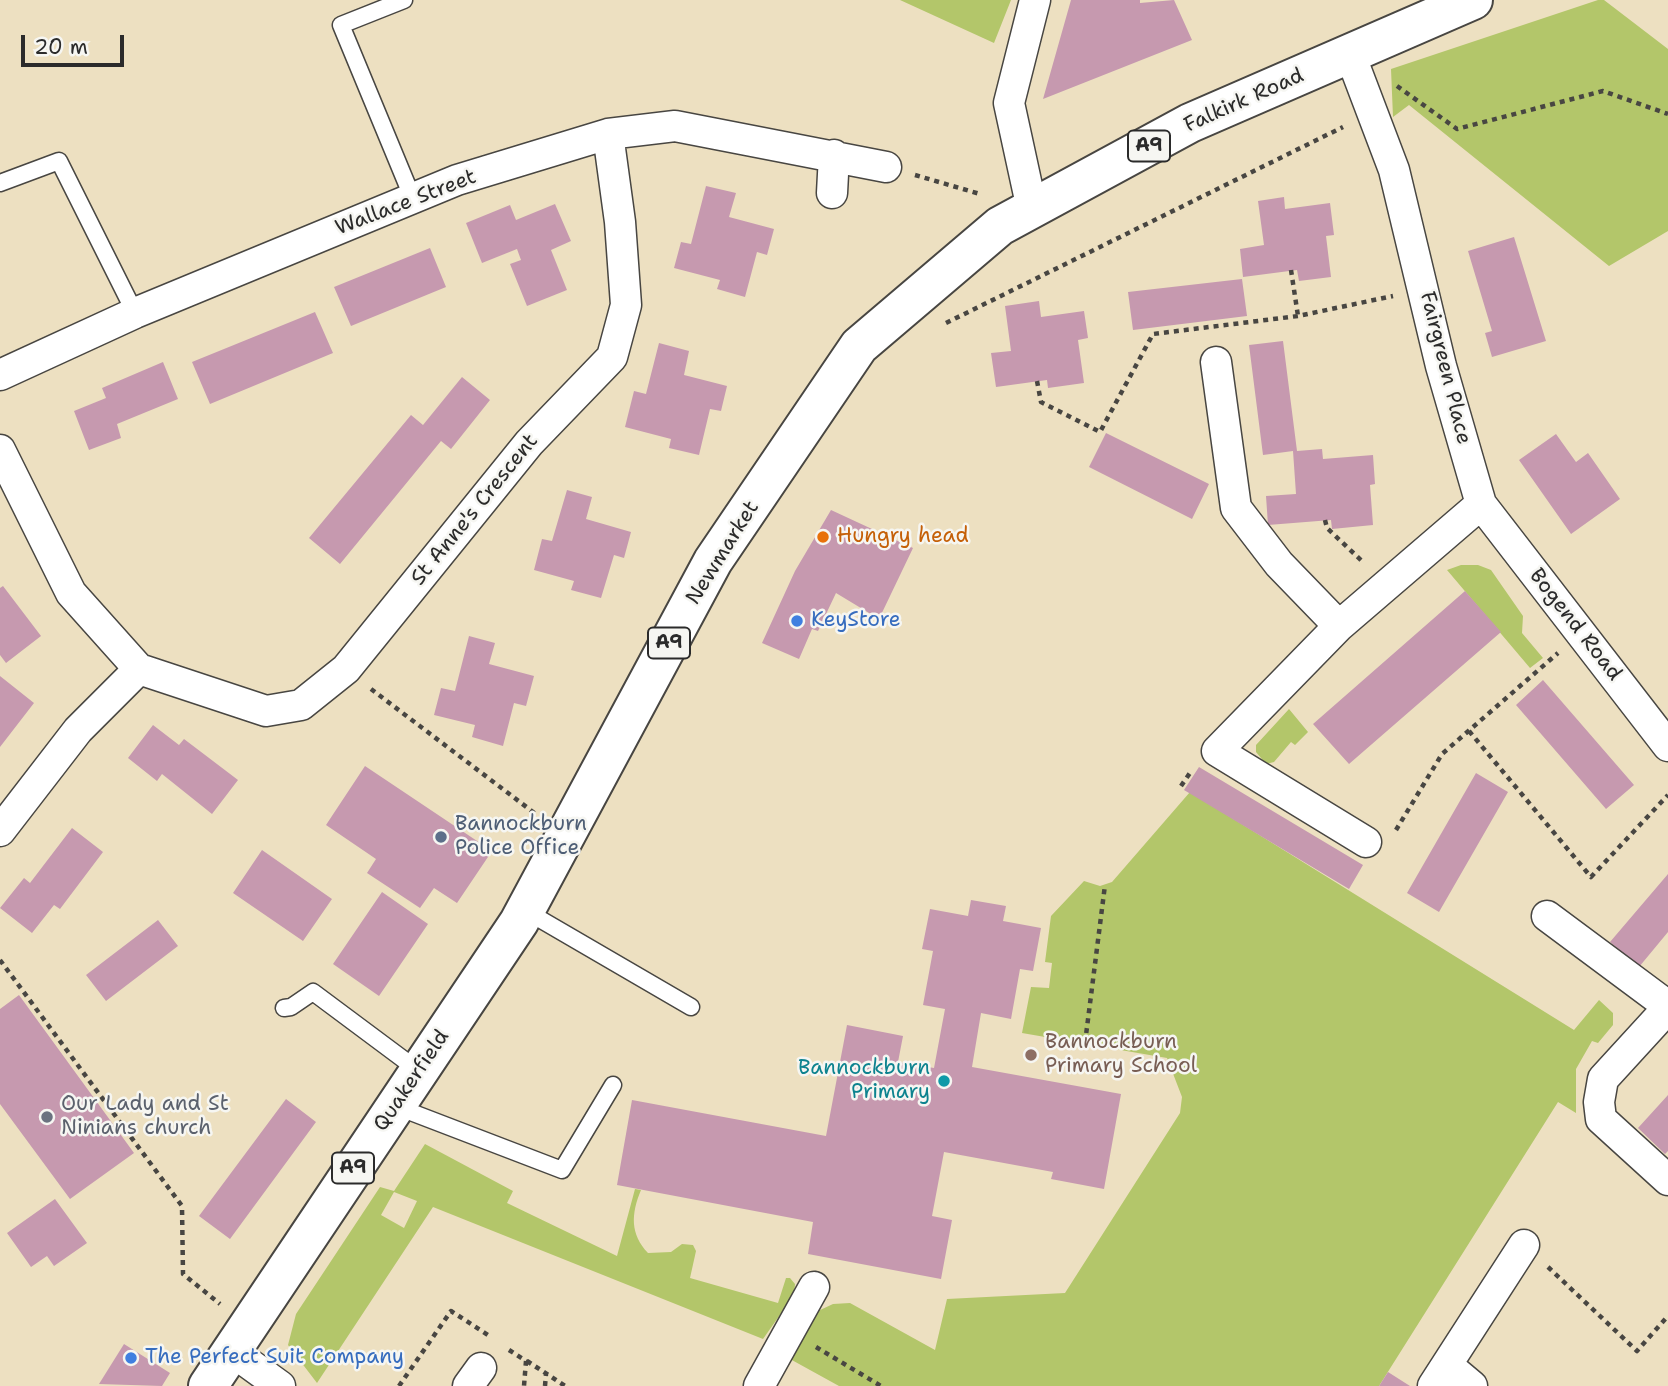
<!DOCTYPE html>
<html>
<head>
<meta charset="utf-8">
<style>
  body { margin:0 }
  #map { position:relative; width:1668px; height:1386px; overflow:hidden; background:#ede0c1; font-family:"Shantell Sans",sans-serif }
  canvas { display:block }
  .scale { position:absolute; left:21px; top:35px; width:103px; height:32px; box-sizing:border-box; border:4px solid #2b2b2b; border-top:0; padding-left:9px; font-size:21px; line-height:24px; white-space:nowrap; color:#2b2b2b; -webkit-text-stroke:5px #f6f6f2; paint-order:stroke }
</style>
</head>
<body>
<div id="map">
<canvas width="1668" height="1386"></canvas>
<div class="scale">20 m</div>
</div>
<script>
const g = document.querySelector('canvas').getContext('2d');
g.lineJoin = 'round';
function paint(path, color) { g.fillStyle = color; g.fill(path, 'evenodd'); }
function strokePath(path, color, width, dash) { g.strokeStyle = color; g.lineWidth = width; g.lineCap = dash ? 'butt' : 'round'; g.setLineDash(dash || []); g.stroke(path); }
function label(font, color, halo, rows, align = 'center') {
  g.font = font + ' "Shantell Sans",sans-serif'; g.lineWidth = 5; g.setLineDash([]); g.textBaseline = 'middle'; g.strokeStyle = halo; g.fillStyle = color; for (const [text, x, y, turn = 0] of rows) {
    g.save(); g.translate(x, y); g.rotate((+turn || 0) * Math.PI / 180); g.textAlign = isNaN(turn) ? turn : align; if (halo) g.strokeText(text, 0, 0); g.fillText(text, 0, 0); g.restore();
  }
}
paint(new Path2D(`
  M 900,0 L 1011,0 L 994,43 Z
  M 1598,0 L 1604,0 L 1668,49 L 1668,231 L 1609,266 L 1409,105 L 1393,117 L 1391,69 Z
  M 1461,565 L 1478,565 L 1491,570 L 1523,616 L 1522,633 L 1543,658 L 1530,668 L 1447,570 Z
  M 1289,709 L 1308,732 L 1295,745 L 1291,742 L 1274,762 L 1266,764 L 1256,752 L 1256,745 Z
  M 1190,792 L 1574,1030 L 1599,1000 L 1613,1013 L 1613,1025 L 1598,1043 L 1592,1041 L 1576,1069 L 1576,1113 L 1558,1102 L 1379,1386 L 839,1386 L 790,1359 L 818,1311 L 833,1304 L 850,1303 L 935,1350 L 947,1299 L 1065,1293 L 1180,1113 L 1182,1097 L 1167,1058 L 1022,1033 L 1031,987 L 1049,988 L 1052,963 L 1045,962 L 1051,916 L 1084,881 L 1100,886 L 1112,882 Z
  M 425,1144 L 513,1191 L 507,1203 L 617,1256 L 635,1189 L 641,1190 C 631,1214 630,1234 648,1253 L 671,1252 L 682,1244 L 693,1245 L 696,1251 L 690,1278 L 778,1303 L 786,1278 L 790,1278 L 795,1284 L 794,1295 L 763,1339 L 433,1207 L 317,1383 L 288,1345 L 296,1314 L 380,1187 L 394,1191 ZM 394,1192 L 417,1201 L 404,1228 L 381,1215 Z`), '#b3c66a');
paint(new Path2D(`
  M 1071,0 L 1140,0 L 1140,3 L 1174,0 L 1192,40 L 1043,99 Z
  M 706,186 L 736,193 L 729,217 L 774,229 L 767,255 L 757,252 L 745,297 L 717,289 L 720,280 L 674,268 L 681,242 L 691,244 Z
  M 1284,197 L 1285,209 L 1330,203 L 1334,235 L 1326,236 L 1331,277 L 1299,281 L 1297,270 L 1243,277 L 1240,249 L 1264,245 L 1258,201 Z
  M 555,204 L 571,241 L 551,250 L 567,290 L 527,306 L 510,264 L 521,260 L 517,249 L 482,263 L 466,223 L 510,205 L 516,220 Z
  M 1514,237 L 1546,341 L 1492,357 L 1485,333 L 1492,331 L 1468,251 Z
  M 430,248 L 446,287 L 351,326 L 334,287 Z
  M 1242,279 L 1247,316 L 1133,330 L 1128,292 Z
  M 1039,301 L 1041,317 L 1084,311 L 1088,338 L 1078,340 L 1084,383 L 1048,388 L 1047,380 L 996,387 L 991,353 L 1011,351 L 1005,306 Z
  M 315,312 L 333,353 L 210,404 L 192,362 Z
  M 1283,341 L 1297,451 L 1322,449 L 1323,459 L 1373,455 L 1375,484 L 1370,485 L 1373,525 L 1332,529 L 1331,520 L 1268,525 L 1266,496 L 1296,494 L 1293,451 L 1263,455 L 1249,345 Z
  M 659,343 L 689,351 L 684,375 L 727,386 L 721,411 L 710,409 L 699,455 L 669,448 L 671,439 L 625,427 L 634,391 L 646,394 Z
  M 163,362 L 178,399 L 117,424 L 121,438 L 89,450 L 74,411 L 106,398 L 102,388 Z
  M 462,377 L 490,400 L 451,449 L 441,441 L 340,564 L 309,538 L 411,415 L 423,425 Z
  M 1106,433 L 1209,484 L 1192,519 L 1089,467 Z
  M 1556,434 L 1576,462 L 1588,453 L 1620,499 L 1571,534 L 1519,460 Z
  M 567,490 L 592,497 L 586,519 L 631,532 L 624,558 L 614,555 L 601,598 L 571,590 L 574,581 L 534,570 L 542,539 L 552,541 Z
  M 831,510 L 913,548 L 879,619 L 836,593 L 818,631 L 812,629 L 799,659 L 762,643 L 795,571 Z
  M 3,586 L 41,636 L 6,663 L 0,655 L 0,588 Z
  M 1465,591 L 1501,632 L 1349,764 L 1313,724 Z
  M 469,636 L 495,643 L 489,664 L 534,676 L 526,706 L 514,703 L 503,746 L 472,737 L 475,725 L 434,715 L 441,688 L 455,691 Z
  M 0,676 L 34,703 L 0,747 Z
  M 1543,680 L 1634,785 L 1606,809 L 1516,705 Z
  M 153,725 L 179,745 L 184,739 L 238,780 L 212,814 L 162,774 L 157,781 L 128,758 Z
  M 365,766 L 492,851 L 457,903 L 434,888 L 420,908 L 367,873 L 376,859 L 326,825 Z
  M 1199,767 L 1363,865 L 1349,889 L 1184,790 Z
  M 1476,773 L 1508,792 L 1439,912 L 1407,893 Z
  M 72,828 L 103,852 L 60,909 L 54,905 L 32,933 L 0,908 L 24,878 L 30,883 Z
  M 262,850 L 332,899 L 303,941 L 233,893 Z
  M 1668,874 L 1668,932 L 1639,967 L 1610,942 Z
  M 382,892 L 428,924 L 379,996 L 333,964 Z
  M 971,900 L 1006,906 L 1003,921 L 1041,928 L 1033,971 L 1020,969 L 1011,1019 L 981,1013 L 972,1067 L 1121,1094 L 1104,1189 L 1051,1179 L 1053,1172 L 944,1152 L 932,1216 L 952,1220 L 941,1279 L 808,1254 L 813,1222 L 617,1185 L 632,1100 L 826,1136 L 847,1025 L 903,1036 L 898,1062 L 934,1068 L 945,1009 L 923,1005 L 933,951 L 922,949 L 930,909 L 968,916 Z
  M 158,920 L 178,946 L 106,1001 L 86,975 Z
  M 19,995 L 134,1153 L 70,1199 L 0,1104 L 0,1009 Z
  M 1668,1095 L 1668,1151 L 1665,1154 L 1638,1128 Z
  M 286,1099 L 316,1122 L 230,1239 L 199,1216 Z
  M 55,1199 L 87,1243 L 54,1266 L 47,1256 L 31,1267 L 7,1233 Z
  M 124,1344 L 170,1373 L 162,1386 L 99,1384 Z
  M 1388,1372 L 1410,1386 L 1379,1386 Z`), '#c699af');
const lane = new Path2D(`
  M 404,0 L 341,25 L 413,199
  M 0,183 L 59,161 L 135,313
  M 526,911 L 691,1007
  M 284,1008 L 291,1007 L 313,992 L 419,1071
  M 395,1106 L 562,1170 L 613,1085`);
const street = new Path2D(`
  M 1350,54 L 1394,170 L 1441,366 L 1481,504 L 1668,746
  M 832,193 L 834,155
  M 1032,209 L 1009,103 L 1035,0
  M 1216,362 L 1236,508 L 1279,564 L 1339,626
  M 0,375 L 135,313 L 457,180 L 608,134 L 675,126 L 886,167
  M 0,450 L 71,593 L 139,669 L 266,711 L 301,705 L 346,669 L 529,443 L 612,357 L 626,305 L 620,222 L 608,134
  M 0,831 L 78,730 L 139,669
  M 1366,842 L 1217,751 L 1339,626 L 1481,504
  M 1547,916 L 1668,1006
  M 1668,1008 L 1603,1079 L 1599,1102 L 1601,1119 L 1668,1180
  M 233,1352 L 280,1386
  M 1447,1365 L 1472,1386
  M 468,1386 L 481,1368
  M 759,1386 L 814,1287
  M 1433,1386 L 1524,1245`);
const primary = new Path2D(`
  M 208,1386 L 519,922 L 713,561 L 859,346 L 1000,226 L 1190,123 L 1473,0`);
strokePath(lane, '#484642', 19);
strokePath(street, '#484642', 33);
strokePath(primary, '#484642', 42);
strokePath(new Path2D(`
  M 1397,86 L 1457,129 L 1603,91 L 1668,114
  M 915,175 L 980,194
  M 1291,270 L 1298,316
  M 946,323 L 1343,127
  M 1037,381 L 1041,402 L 1100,432 L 1153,334 L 1298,316 L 1393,296
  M 1325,520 L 1327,528 L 1364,563
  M 371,689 L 537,815
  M 1469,731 L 1591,877 L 1668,795
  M 1181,786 L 1192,770
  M 1396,830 L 1442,754 L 1558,653
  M 0,960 L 182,1206 L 183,1274 L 220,1304
  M 1085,1043 L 1105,885
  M 1548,1267 L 1637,1351 L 1668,1316
  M 816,1347 L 881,1386
  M 509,1350 L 526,1361 L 524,1386
  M 527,1361 L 565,1386
  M 399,1386 L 451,1311 L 488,1335
  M 545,1386 L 546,1374`), '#484642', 4.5, [5, 5]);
strokePath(lane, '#fff', 16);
strokePath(street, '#fff', 30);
strokePath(primary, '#fff', 38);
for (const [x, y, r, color] of [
  [823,537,7,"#e8710a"],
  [797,621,7,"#3f7fe0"],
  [441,837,7,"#5c6f8a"],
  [1031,1055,7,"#8d6e63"],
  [944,1081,7,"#0f9aa8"],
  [47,1117,7,"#6b7280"],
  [131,1358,7,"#3f7fe0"]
]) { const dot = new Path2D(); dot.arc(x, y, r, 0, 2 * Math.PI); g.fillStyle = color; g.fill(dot); strokePath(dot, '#f6f6f2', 2.5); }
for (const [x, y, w] of [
  [1149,146,42],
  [669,643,42],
  [353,1168,42]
]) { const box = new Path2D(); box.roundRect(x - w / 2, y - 15.5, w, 31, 5); g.fillStyle = '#f6f6f2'; g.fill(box); strokePath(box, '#2b2b2b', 2); }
label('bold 19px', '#2b2b2b', null, [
  ["A9",1149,146],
  ["A9",669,643],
  ["A9",353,1168]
]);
label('21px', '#2b2b2b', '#f6f6f2', [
  ["Falkirk Road",1244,101,-24],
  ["Wallace Street",406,203,-21],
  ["Fairgreen Place",1445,368,76],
  ["St Anne's Crescent",475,510,-51],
  ["Newmarket",723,553,-58],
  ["Bogend Road",1575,625,52],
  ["Quakerfield",412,1081,-56]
]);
label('21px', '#c56008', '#f6f6f2', [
  ["Hungry head",837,537]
], 'left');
label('21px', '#366cbe', '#f6f6f2', [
  ["KeyStore",811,621],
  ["The Perfect Suit Company",145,1358]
], 'left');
label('21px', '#4e5e75', '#f6f6f2', [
  ["Bannockburn",455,825],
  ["Police Office",455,849]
], 'left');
label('21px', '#785e54', '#f6f6f2', [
  ["Bannockburn",1045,1043],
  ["Primary School",1045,1067]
], 'left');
label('21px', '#0d838f', '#f6f6f2', [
  ["Bannockburn",930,1069],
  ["Primary",930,1093]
], 'right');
label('21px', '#5b616d', '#f6f6f2', [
  ["Our Lady and St",61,1105],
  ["Ninians church",61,1129]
], 'left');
</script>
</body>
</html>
